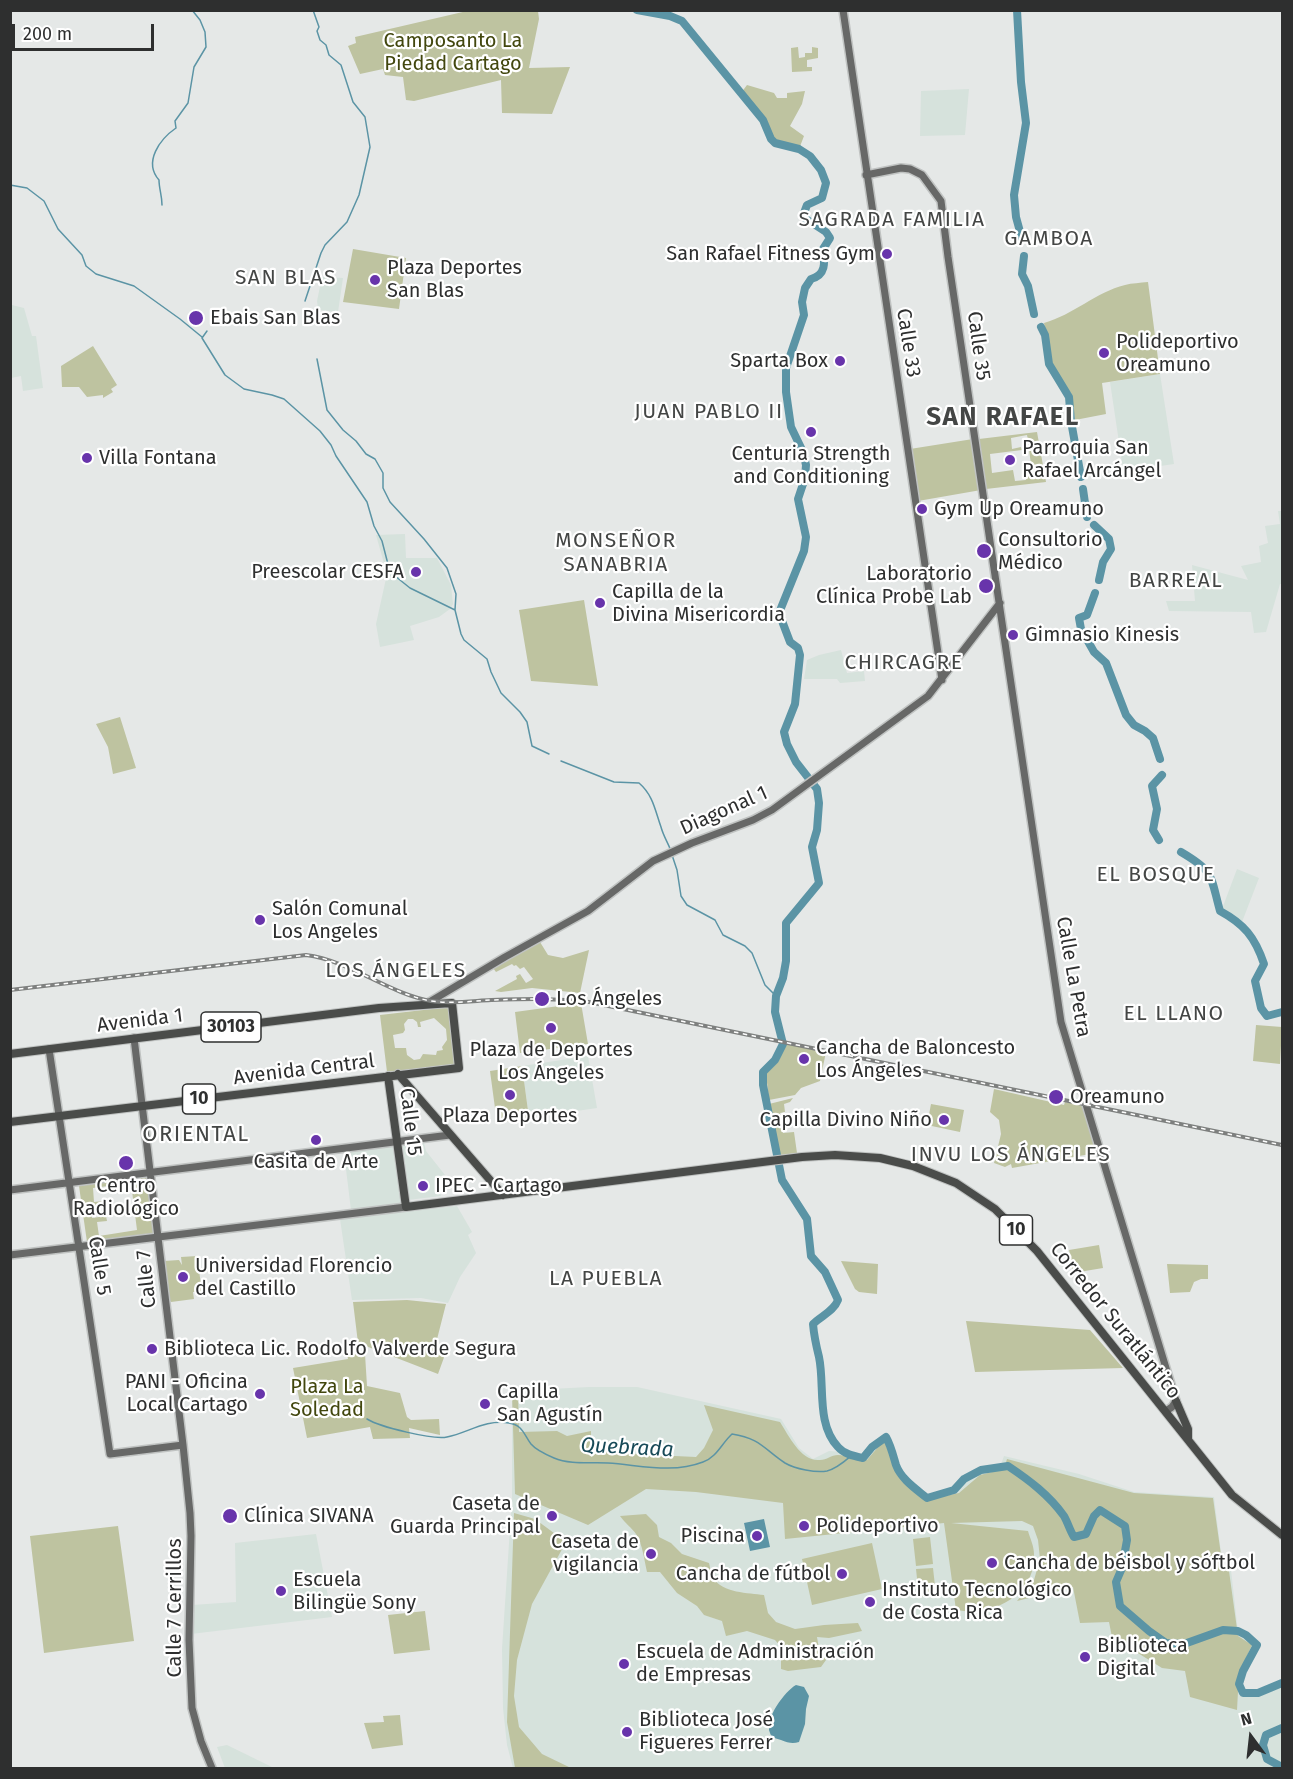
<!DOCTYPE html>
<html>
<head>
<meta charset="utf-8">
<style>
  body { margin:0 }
  #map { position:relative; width:1293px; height:1779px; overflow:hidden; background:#e5e8e7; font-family:"Fira Sans",sans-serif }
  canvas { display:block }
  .frame { position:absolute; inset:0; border:12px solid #2e2f2f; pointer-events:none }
  .north { position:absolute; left:1221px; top:1707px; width:60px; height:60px; -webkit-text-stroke:4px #fff; paint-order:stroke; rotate:345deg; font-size:16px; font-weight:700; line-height:24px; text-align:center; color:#2e2f2f }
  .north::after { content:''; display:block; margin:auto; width:21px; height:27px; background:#2e2f2f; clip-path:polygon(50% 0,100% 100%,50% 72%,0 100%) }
  .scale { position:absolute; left:12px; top:24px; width:142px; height:27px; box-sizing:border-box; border:3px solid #2e2f2f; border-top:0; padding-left:8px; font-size:18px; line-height:21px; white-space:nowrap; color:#2e2f2f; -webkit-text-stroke:4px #fff; paint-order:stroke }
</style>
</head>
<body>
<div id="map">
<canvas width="1293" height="1779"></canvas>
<div class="frame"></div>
<div class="north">N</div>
<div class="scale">200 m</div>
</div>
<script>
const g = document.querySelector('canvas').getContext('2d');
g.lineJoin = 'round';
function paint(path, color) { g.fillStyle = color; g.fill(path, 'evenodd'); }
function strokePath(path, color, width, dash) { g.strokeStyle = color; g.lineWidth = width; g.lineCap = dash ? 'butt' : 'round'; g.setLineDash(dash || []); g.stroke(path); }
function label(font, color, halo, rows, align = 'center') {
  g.font = font + ' "Fira Sans",sans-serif'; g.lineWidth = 4.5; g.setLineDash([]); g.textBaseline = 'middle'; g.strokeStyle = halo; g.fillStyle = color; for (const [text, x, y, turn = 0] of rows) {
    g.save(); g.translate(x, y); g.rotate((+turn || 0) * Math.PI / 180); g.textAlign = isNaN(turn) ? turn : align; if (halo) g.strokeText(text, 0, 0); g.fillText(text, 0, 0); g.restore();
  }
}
paint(new Path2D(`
  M 969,89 L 965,135 L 920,136 L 921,91 Z
  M 322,277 L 343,278 L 338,312 L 320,310 L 318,308 L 317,301 Z
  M 12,305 L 24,308 L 32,336 L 36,336 L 43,388 L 23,391 L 21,376 L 11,378 Z
  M 1160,374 L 1174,464 L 1126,471 L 1123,469 L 1110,382 Z
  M 1278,511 L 1282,511 L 1282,584 L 1280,584 L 1266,632 L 1254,633 L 1251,612 L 1169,611 L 1166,601 L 1195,601 L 1192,565 L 1248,580 L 1241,566 L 1261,562 L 1259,546 L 1268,543 L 1265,526 L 1280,524 Z
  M 405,534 L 406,558 L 437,558 L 451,585 L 453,604 L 450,609 L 439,617 L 410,626 L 414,640 L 380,647 L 376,624 L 387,574 L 376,535 Z
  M 841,650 L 847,673 L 864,671 L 865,681 L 840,683 L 837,679 L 804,679 L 807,660 L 819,655 Z
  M 1237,869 L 1259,878 L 1242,922 L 1222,909 Z
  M 588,1056 L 597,1108 L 529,1118 L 522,1066 Z
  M 424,1143 L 426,1151 L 445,1175 L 437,1177 L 441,1196 L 408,1200 L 401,1146 Z
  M 393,1146 L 401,1204 L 351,1210 L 344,1153 Z
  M 457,1206 L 472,1232 L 468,1235 L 476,1253 L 460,1277 L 448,1303 L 421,1298 L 352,1300 L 340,1219 Z
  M 589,1387 L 637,1387 L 781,1419 L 799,1448 L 813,1459 L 829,1451 L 843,1452 L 863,1459 L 871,1448 L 885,1437 L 894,1452 L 901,1475 L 915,1489 L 927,1498 L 954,1491 L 964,1479 L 981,1471 L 1000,1467 L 1004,1456 L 1079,1474 L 1134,1492 L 1214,1497 L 1223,1568 L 1231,1570 L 1238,1632 L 1247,1635 L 1256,1645 L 1238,1683 L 1243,1694 L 1256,1694 L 1282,1683 L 1282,1768 L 513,1768 L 507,1745 L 503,1708 L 502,1649 L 512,1498 L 512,1391 Z
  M 316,1534 L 332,1617 L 191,1634 L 192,1605 L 236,1602 L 235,1543 Z
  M 227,1745 L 274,1768 L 225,1768 L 217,1747 Z`), '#d6e2dc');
paint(new Path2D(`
  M 467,11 L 538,11 L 539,19 L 529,68 L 570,67 L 552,114 L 502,113 L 501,80 L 414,101 L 406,100 L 403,77 L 385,75 L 383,69 L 360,74 L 348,46 L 356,43 L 355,37 Z
  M 798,47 L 799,58 L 805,57 L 805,53 L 812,53 L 812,47 L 818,48 L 818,58 L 807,60 L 807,67 L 812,67 L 812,71 L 792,72 L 791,48 Z
  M 747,85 L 774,93 L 777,98 L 787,98 L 787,93 L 805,91 L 802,104 L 790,126 L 804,136 L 799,149 L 775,143 L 771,139 L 764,120 L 741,93 Z
  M 353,249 L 406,258 L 399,309 L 343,302 Z
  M 1148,282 L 1160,374 L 1102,383 L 1106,414 L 1075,420 L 1071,393 L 1060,380 L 1052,364 L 1044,323 C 1073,315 1096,292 1125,285 C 1132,283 1140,283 1148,282 Z
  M 93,346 L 117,385 L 111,389 L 113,392 L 103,398 L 103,395 L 87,397 L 79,387 L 62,387 L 61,366 Z
  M 1037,432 L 1046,482 L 986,489 L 979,439 ZM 1027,435 L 1029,446 L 1023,447 L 1023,451 L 1029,450 L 1031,464 L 1024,466 L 1026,480 L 1015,481 L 1013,470 L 992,473 L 990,454 L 1022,450 L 1021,447 L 1012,449 L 1011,438 Z
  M 973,439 L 981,490 L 918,501 L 910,449 Z
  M 584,600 L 598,686 L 531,681 L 519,610 Z
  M 120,717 L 136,768 L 113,774 L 108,747 L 96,724 Z
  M 540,942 L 548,955 L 563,958 L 589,950 L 580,993 L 532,988 L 501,992 L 495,991 L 517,979 L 516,976 L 520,974 L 526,983 L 533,979 L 524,967 L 520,969 L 516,965 L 514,966 L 512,964 L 496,972 L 493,968 L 516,953 Z
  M 581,1003 L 588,1044 L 520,1053 L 515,1012 Z
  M 449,1007 L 456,1064 L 387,1072 L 380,1015 ZM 434,1018 L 446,1029 L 447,1040 L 442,1047 L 443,1050 L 437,1051 L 436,1055 L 423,1054 L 420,1059 L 414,1060 L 407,1055 L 406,1048 L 395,1048 L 393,1035 L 403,1033 L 405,1030 L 404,1024 L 408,1019 L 413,1019 L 417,1022 L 418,1027 L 421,1027 L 420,1022 Z
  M 1256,1025 L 1282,1027 L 1280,1064 L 1253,1061 Z
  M 786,1044 L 826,1052 L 820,1081 L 801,1088 L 795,1095 L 769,1100 L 766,1074 L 778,1062 Z
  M 522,1066 L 529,1118 L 497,1123 L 490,1071 Z
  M 994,1089 L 1064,1105 L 1065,1102 L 1083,1106 L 1096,1153 L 1012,1168 L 1011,1164 L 1005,1167 L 994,1163 L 1001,1134 L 999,1120 L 990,1112 Z
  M 793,1098 L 790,1102 L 784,1104 L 785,1112 L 780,1113 L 783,1133 L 794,1132 L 797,1153 L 780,1155 L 769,1104 Z
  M 931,1104 L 964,1110 L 960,1132 L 927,1125 Z
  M 147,1176 L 155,1234 L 87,1242 L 79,1186 ZM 131,1183 L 137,1230 L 99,1236 L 97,1222 L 107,1221 L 106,1216 L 92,1218 L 91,1208 L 105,1205 L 104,1201 L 94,1202 L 93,1188 Z
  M 1099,1245 L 1103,1268 L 1073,1273 L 1069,1250 Z
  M 197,1256 L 202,1292 L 193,1292 L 194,1299 L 171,1302 L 169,1299 L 164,1261 L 179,1260 L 182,1265 L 181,1257 Z
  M 841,1261 L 878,1264 L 877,1294 L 859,1292 L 855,1289 Z
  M 1167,1264 L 1208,1265 L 1208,1279 L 1201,1279 L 1194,1282 L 1190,1292 L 1170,1293 Z
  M 407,1300 L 446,1304 L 435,1347 L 446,1352 L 438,1374 L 358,1343 L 353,1302 Z
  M 966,1321 L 1090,1330 L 1123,1368 L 975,1372 Z
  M 347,1354 L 365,1354 L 367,1386 L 400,1393 L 407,1417 L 411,1420 L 439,1419 L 440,1435 L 409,1428 L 410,1438 L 373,1439 L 370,1427 L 307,1438 L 293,1368 L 348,1359 Z
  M 512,1393 L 518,1393 L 519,1432 L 557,1431 L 567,1436 L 591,1431 L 591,1451 L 606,1448 L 610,1453 L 696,1457 L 704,1448 L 713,1430 L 704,1405 L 780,1422 C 789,1436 801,1462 820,1460 C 827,1460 831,1455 838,1455 C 848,1455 856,1461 867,1460 L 884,1440 L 897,1475 L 925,1500 L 959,1493 L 980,1475 L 1004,1469 L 1007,1459 L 1134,1493 L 1213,1498 L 1223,1569 L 1229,1571 L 1238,1636 L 1252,1645 L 1239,1673 L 1237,1710 L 1190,1697 L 1185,1671 L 1162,1668 L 1112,1637 L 1109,1622 L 1080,1623 L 1073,1587 L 1017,1601 L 1034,1580 L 1040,1559 L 1038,1540 L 1033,1526 L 1022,1521 L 951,1523 L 1028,1531 C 1030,1538 1034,1546 1034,1554 C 1036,1586 1009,1607 979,1611 C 972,1612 963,1611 956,1610 L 944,1523 L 785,1539 L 783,1503 L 696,1492 L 646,1489 L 588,1525 L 515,1494 Z
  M 514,1513 L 535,1519 L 566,1542 L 532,1604 L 517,1660 L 514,1696 L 519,1727 L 542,1754 L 571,1768 L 515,1768 L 507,1722 Z
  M 646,1514 L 657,1525 L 659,1537 L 671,1543 L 682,1554 L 709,1563 C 710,1567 711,1574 713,1578 C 723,1593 748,1593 764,1595 L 768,1613 L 776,1622 L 795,1629 L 824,1625 L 858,1623 L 862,1631 L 829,1638 L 817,1637 L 819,1649 L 826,1660 L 821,1667 L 788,1671 L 781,1669 L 781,1659 L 776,1654 L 782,1648 L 775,1640 L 747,1631 L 726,1636 L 722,1621 L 704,1615 L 697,1606 L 677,1593 L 660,1572 L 647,1572 C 644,1560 643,1545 636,1534 C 632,1528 625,1523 620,1516 Z
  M 118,1526 L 134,1641 L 44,1653 L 30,1536 Z
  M 930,1537 L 933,1564 L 916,1566 L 913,1539 Z
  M 872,1543 L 882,1589 L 812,1605 L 802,1559 Z
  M 933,1568 L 936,1595 L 919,1597 L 916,1569 Z
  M 425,1611 L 430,1650 L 394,1654 L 388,1615 Z
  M 400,1715 L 403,1745 L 372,1749 L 364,1723 L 384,1722 L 383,1716 Z`), '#bec3a0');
paint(new Path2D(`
  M 764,1519 L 770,1547 L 750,1551 L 744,1523 Z
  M 796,1685 L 804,1687 L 809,1696 L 806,1709 L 805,1724 L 799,1742 C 793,1744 788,1743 781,1740 C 777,1739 771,1737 770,1733 C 764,1719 785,1691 796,1685 Z`), '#5b94a5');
strokePath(new Path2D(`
  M 10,185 L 27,188 L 44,201 L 58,229 L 82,255 L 86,266 L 96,274 L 134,286 L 180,319 L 202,337
  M 162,205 C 162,195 159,189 159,180 C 143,162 160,139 176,128 L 175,121 L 188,103 L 194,67 L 206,47 L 205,32 L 200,20 L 192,10
  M 305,301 L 321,253 L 325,245 L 347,222 L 359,195 L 370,147 L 365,117 L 353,102 L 341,65 L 329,55 L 326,45 L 320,40 L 317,31 L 319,27 L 313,10
  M 207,331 L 202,338 L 225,375 L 244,389 L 272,395 L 284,399 L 320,431 L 331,445 L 336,456 L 367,502 L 374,526 L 382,541 L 390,572 L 410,588 L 455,610
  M 317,359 L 327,410 L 343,430 L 356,441 L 366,454 L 375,459 L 383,473 L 383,488 L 390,502 L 424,539 L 447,568 L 456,594 L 455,610 L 461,634 L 464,640 L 487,659 L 491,672 L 501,693 L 520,712 L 527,722 L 532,746 L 549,754
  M 561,761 L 614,782 L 639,783 C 653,795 655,810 661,827 C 663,835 668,843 671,851
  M 672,855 L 677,870 L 681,896 L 687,905 L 715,920 L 723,935 L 745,946 L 752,953 L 765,985 L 776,996
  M 367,1419 C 380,1427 433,1440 447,1437 C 468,1433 485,1419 509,1423 C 523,1425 524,1435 531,1444 C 536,1450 547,1455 554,1458 C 570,1465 591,1462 608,1463 C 640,1465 672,1474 703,1462 C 716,1458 722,1443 732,1434 C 760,1438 765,1450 785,1463 C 795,1469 816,1473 827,1471 C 836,1469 844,1462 851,1456`), '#5b94a5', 1.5);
strokePath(new Path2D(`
  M 637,10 L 670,16 L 682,21 L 763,120 L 771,139 L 775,143 L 799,149 L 810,156 L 821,170 L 826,183 L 822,198 L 807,205 L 804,213 L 806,219 L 826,232 L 830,238 L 823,249 C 825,263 826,275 811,279 L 805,288 L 802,302 L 804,315 L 786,368 L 786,392 L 791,427 L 803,452 L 806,465 L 805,478 L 798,499 L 806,537 L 804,551 L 779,613 L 790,642 L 798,648 L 800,655 L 795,704 L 784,732 L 787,744 L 796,762 L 817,789 L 819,803 L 817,830 L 812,847 L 819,883 L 786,923 L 786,961 L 783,978 L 776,996 L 775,1012 L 783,1044 L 775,1060 L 763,1072 L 763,1085 L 782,1180 L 807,1219 L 811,1256 L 825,1272 L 838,1300 C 834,1311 821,1316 813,1324 C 814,1336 816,1345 819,1357 C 825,1385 816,1424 838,1447 C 844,1454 854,1456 863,1458 L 872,1447 L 886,1437 C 891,1446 893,1455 896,1465 C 901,1479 916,1489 927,1498 L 954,1490 L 964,1479 L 981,1470 L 1008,1466 C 1029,1480 1049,1495 1064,1516 C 1068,1523 1070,1531 1074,1537 L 1086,1534 L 1094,1516 L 1100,1510 L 1125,1526 L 1127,1540 L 1122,1568 L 1116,1582 L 1120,1606 L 1149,1631 L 1166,1643 L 1184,1644 L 1223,1630 L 1238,1631 L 1246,1635 L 1257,1645 L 1243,1671 L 1239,1684 L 1243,1693 L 1258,1693 L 1282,1683
  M 1017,10 L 1021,82 L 1026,123 L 1014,195 L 1016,217 L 1022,239
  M 1024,256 L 1022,274 L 1028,286 L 1034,314
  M 1041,327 L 1045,335 L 1049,364 L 1069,397 L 1071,421 L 1081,477
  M 1083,489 L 1087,517
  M 1094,525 L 1109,539 L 1111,549 L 1103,562 L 1099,580
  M 1095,593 L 1087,615 L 1079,618 L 1081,629 L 1094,652 L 1106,663 L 1126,715 L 1134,725 L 1145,731 L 1153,738 L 1160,759
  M 1159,840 L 1153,830 L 1157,809 L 1152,786 L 1162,775
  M 1181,852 C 1215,872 1210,875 1220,911 C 1244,924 1255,937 1264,964 L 1255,981 L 1261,1008 L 1267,1016 L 1282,1012
  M 1282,1728 L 1266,1735 L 1263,1745 L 1267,1759 L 1282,1767`), '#5b94a5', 8);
const secondary = new Path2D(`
  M 843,10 L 942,680
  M 866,175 L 901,168 L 910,169 L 922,175 L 941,201 L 948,257 L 1061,1022 L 1176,1401 L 1172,1407 L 1166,1411
  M 426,1004 L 505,957 L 588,911 L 653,861 L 692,843 L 753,820 L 772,810 L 928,696 L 1000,603
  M 134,1038 L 183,1445 L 190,1513 L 191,1536 L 189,1640 L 192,1708 L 201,1741 L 212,1768
  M 49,1049 L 110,1454 L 183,1445
  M 10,1190 L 450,1135
  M 10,1255 L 406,1207`);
const primary = new Path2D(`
  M 10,1054 L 379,1008 L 452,1003 L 459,1068 L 10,1122
  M 398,1074 L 503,1195
  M 388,1076 L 406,1207 L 802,1157 L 835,1155 L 880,1158 L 913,1166 L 956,1183 L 995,1209 L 1037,1251 L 1232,1495 L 1282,1535
  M 1176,1401 L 1188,1429 L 1188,1438`);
strokePath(secondary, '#c0c3c2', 10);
strokePath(primary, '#c0c3c2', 10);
strokePath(secondary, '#676867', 7);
strokePath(primary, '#4a4c4a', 8);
const rail = new Path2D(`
  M 10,990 L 306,955 C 351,961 387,993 431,1001 C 451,1004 472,1001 491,1000 C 524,999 556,998 589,1002 L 1282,1145`);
strokePath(rail, '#7e807f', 4);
strokePath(rail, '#fff', 1.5, [4.5]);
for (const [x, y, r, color] of [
  [887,254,6,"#6834ab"],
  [375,280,6,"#6834ab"],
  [196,318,8,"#6834ab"],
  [1104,353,6,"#6834ab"],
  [840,361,6,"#6834ab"],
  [811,432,6,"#6834ab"],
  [87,458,6,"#6834ab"],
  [1010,460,6,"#6834ab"],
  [922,509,6,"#6834ab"],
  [984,551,8,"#6834ab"],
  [416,572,6,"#6834ab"],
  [986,586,8,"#6834ab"],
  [600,603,6,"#6834ab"],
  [1013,635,6,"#6834ab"],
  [260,920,6,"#6834ab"],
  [542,999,8,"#6834ab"],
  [551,1028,6,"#6834ab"],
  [804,1059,6,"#6834ab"],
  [510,1095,6,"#6834ab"],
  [1056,1097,8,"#6834ab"],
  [944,1120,6,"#6834ab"],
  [316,1140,6,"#6834ab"],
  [126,1163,8,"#6834ab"],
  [423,1186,6,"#6834ab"],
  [183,1277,6,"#6834ab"],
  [152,1349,6,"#6834ab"],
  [260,1394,6,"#6834ab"],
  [485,1404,6,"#6834ab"],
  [230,1516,8,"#6834ab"],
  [552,1516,6,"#6834ab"],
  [804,1526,6,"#6834ab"],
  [757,1536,6,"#6834ab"],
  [651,1554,6,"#6834ab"],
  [992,1563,6,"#6834ab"],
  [842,1574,6,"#6834ab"],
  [281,1591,6,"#6834ab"],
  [870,1602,6,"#6834ab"],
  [1085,1657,6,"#6834ab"],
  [624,1664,6,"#6834ab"],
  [627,1732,6,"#6834ab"]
]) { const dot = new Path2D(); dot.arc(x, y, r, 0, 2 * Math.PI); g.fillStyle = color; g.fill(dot); strokePath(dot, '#fff', 2); }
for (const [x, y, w] of [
  [231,1027,60],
  [199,1099,33],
  [1016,1230,33]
]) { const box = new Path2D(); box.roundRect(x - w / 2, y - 15, w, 30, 4.5); g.fillStyle = '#fff'; g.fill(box); strokePath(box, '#2e2f2f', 1.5); }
label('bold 18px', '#2e2f2f', null, [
  ["30103",231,1027],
  ["10",199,1099],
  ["10",1016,1230]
]);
label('20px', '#42470e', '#fff', [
  ["Camposanto La",453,41],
  ["Piedad Cartago",453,64],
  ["Plaza La",327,1387],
  ["Soledad",327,1410]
]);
label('20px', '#2e2f2f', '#fff', [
  ["San Rafael Fitness Gym",875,254,"right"],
  ["Plaza Deportes",387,268],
  ["San Blas",387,291],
  ["Ebais San Blas",210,318],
  ["Polideportivo",1116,342],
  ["Oreamuno",1116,365],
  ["Sparta Box",828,361,"right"],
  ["Parroquia San",1022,448],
  ["Rafael Arcángel",1022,471],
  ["Centuria Strength",811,454,"center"],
  ["and Conditioning",811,477,"center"],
  ["Villa Fontana",99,458],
  ["Gym Up Oreamuno",934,509],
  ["Consultorio",998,540],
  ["Médico",998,563],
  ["Preescolar CESFA",404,572,"right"],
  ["Laboratorio",972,574,"right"],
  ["Clínica Probe Lab",972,597,"right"],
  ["Capilla de la",612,592],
  ["Divina Misericordia",612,615],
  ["Gimnasio Kinesis",1025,635],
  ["Salón Comunal",272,909],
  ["Los Angeles",272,932],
  ["Los Ángeles",556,999],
  ["Cancha de Baloncesto",816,1048],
  ["Los Ángeles",816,1071],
  ["Plaza de Deportes",551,1050,"center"],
  ["Los Ángeles",551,1073,"center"],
  ["Oreamuno",1070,1097],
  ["Plaza Deportes",510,1116,"center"],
  ["Capilla Divino Niño",932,1120,"right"],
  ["Casita de Arte",316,1162,"center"],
  ["Centro",126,1186,"center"],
  ["Radiológico",126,1209,"center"],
  ["IPEC - Cartago",435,1186],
  ["Universidad Florencio",195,1266],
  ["del Castillo",195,1289],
  ["Biblioteca Lic. Rodolfo Valverde Segura",164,1349],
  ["PANI - Oficina",248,1382,"right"],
  ["Local Cartago",248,1405,"right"],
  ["Capilla",497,1392],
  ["San Agustín",497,1415],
  ["Caseta de",540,1504,"right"],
  ["Guarda Principal",540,1527,"right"],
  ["Clínica SIVANA",244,1516],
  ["Polideportivo",816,1526],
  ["Piscina",745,1536,"right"],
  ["Caseta de",639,1542,"right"],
  ["vigilancia",639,1565,"right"],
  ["Cancha de béisbol y sóftbol",1004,1563],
  ["Cancha de fútbol",830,1574,"right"],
  ["Escuela",293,1580],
  ["Bilingüe Sony",293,1603],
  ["Instituto Tecnológico",882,1590],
  ["de Costa Rica",882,1613],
  ["Biblioteca",1097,1646],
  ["Digital",1097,1669],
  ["Escuela de Administración",636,1652],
  ["de Empresas",636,1675],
  ["Biblioteca José",639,1720],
  ["Figueres Ferrer",639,1743]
], 'left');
label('20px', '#2e2f2f', '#fff', [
  ["Calle 33",908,343,81],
  ["Calle 35",978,346,82],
  ["Diagonal 1",724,811,-24],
  ["Calle La Petra",1073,977,80],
  ["Avenida 1",140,1021,-7],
  ["Avenida Central",304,1070,-7],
  ["Calle 15",410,1122,83],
  ["Calle 5",99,1266,81],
  ["Calle 7",147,1279,-96],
  ["Corredor Suratlántico",1115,1321,51],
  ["Calle 7 Cerrillos",175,1608,-90]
]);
g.letterSpacing = '1.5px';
label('21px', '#444645', '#fff', [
  ["SAGRADA FAMILIA",892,220],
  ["GAMBOA",1049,239],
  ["SAN BLAS",286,278],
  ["JUAN PABLO II",709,412],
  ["MONSEÑOR",616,541],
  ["SANABRIA",616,565],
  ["BARREAL",1176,581],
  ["CHIRCAGRE",904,663],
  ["EL BOSQUE",1156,875],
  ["LOS ÁNGELES",396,971],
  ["EL LLANO",1174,1014],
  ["INVU LOS ÁNGELES",1011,1155],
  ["LA PUEBLA",606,1279]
]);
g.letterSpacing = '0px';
label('italic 21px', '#184a58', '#fff', [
  ["Quebrada",627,1448,3]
]);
g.letterSpacing = '1.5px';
label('22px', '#444645', '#fff', [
  ["ORIENTAL",196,1135]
]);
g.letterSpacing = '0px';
g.letterSpacing = '1.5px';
label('bold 26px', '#444645', '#fff', [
  ["SAN RAFAEL",1003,418]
]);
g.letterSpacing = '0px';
</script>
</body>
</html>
